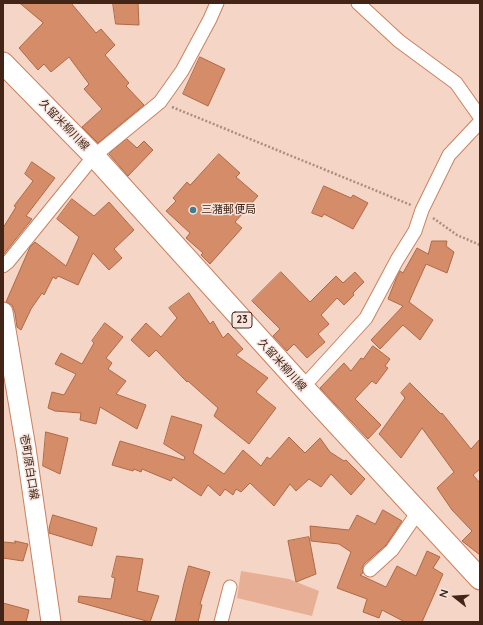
<!DOCTYPE html>
<html>
<head>
<meta charset="utf-8">
<style>
  body { margin:0 }
  #map { position:relative; width:483px; height:625px; overflow:hidden; background:#f5d5c6; font-family:Quicksand,sans-serif }
  canvas { display:block }
  .frame { position:absolute; inset:0; border:4px solid #422516; pointer-events:none }
  .north { position:absolute; left:435px; top:577px; width:40px; height:40px; -webkit-text-stroke:3px #f6e6df; paint-order:stroke; rotate:287deg; font-size:11px; font-weight:700; line-height:16px; text-align:center; color:#422516 }
  .north::after { content:''; display:block; margin:auto; width:14px; height:18px; background:#422516; clip-path:polygon(50% 0,100% 100%,50% 72%,0 100%) }
</style>
</head>
<body>
<div id="map">
<canvas width="483" height="625"></canvas>
<div class="frame"></div>
<div class="north">N</div>
</div>
<script>
const g = document.querySelector('canvas').getContext('2d');
g.lineJoin = 'round';
function paint(path, color) { g.fillStyle = color; g.fill(path, 'evenodd'); }
function strokePath(path, color, width, dash) { g.strokeStyle = color; g.lineWidth = width; g.lineCap = dash ? 'butt' : 'round'; g.setLineDash(dash || []); g.stroke(path); }
function label(font, color, halo, rows, align = 'center') {
  g.font = font + ' Quicksand,"Noto Sans JP",sans-serif'; g.lineWidth = 3; g.setLineDash([]); g.textBaseline = 'middle'; g.strokeStyle = halo; g.fillStyle = color; for (const [text, x, y, turn = 0] of rows) {
    g.save(); g.translate(x, y); g.rotate((+turn || 0) * Math.PI / 180); g.textAlign = isNaN(turn) ? turn : align; if (halo) g.strokeText(text, 0, 0); g.fillText(text, 0, 0); g.restore();
  }
}
paint(new Path2D(`
  M 241,571 L 289,579 L 319,591 L 312,616 L 237,598 Z`), '#e7b096');
const building = new Path2D(`
  M 20,3 L 71,3 L 96,33 L 101,29 L 115,45 L 105,55 L 129,83 L 126,86 L 144,105 L 98,143 L 82,127 L 102,109 L 84,89 L 89,84 L 69,57 L 51,72 L 44,64 L 38,70 L 19,48 L 43,23 Z
  M 113,3 L 138,3 L 139,25 L 116,24 Z
  M 200,57 L 225,69 L 208,106 L 183,94 Z
  M 127,139 L 137,148 L 144,141 L 153,150 L 128,176 L 109,154 Z
  M 219,154 L 240,173 L 236,177 L 258,196 L 235,222 L 242,228 L 210,264 L 201,255 L 203,253 L 186,238 L 190,233 L 166,211 L 176,201 L 173,198 L 187,182 L 190,185 Z
  M 32,162 L 55,178 L 26,216 L 32,219 L 3,255 L 3,228 L 16,207 L 14,206 L 33,181 L 25,174 Z
  M 324,186 L 351,198 L 353,195 L 368,203 L 353,229 L 324,214 L 322,217 L 312,213 Z
  M 72,199 L 94,216 L 109,202 L 134,230 L 114,249 L 122,258 L 109,270 L 93,253 L 78,285 L 58,276 L 56,279 L 53,277 L 44,295 L 42,293 L 31,309 L 21,330 L 17,327 L 15,313 L 12,305 L 6,302 L 30,247 L 35,242 L 66,266 L 79,237 L 57,219 Z
  M 432,241 L 447,241 L 446,246 L 454,252 L 447,273 L 426,264 L 409,302 L 433,320 L 420,340 L 403,325 L 380,349 L 371,340 L 403,306 L 388,299 L 396,279 L 400,271 L 403,273 L 417,248 L 428,254 Z
  M 281,272 L 310,302 L 336,276 L 343,283 L 355,272 L 364,282 L 353,293 L 354,295 L 344,305 L 337,298 L 322,314 L 321,315 L 329,324 L 318,334 L 325,342 L 307,358 L 294,344 L 287,351 L 273,336 L 280,329 L 252,301 Z
  M 189,293 L 210,324 L 213,321 L 223,338 L 228,333 L 243,349 L 236,355 L 268,378 L 256,392 L 276,408 L 249,444 L 214,416 L 218,408 L 188,381 L 187,382 L 156,350 L 149,357 L 131,340 L 146,323 L 161,337 L 177,318 L 169,308 Z
  M 105,323 L 123,337 L 106,358 L 112,363 L 108,369 L 126,381 L 116,394 L 146,405 L 137,429 L 100,407 L 96,424 L 80,420 L 81,413 L 55,411 L 48,408 L 52,392 L 64,395 L 76,374 L 55,364 L 61,353 L 82,364 L 94,343 L 92,341 Z
  M 373,346 L 390,359 L 385,366 L 388,368 L 376,384 L 372,381 L 355,399 L 381,425 L 368,439 L 320,388 L 344,363 L 351,371 L 361,358 L 363,359 Z
  M 410,383 L 441,414 L 442,413 L 471,449 L 480,439 L 480,469 L 473,475 L 480,483 L 480,555 L 462,541 L 472,531 L 452,510 L 437,488 L 454,472 L 422,428 L 401,458 L 379,434 L 405,398 L 401,393 Z
  M 172,416 L 202,425 L 193,453 L 224,474 L 243,450 L 261,466 L 267,457 L 270,459 L 289,437 L 305,453 L 320,438 L 330,452 L 344,461 L 346,460 L 365,479 L 351,495 L 331,474 L 321,487 L 309,479 L 296,491 L 290,484 L 274,506 L 250,483 L 241,492 L 236,489 L 233,495 L 225,489 L 220,496 L 208,485 L 201,496 L 173,477 L 171,481 L 142,469 L 141,472 L 134,469 L 133,471 L 112,465 L 120,441 L 184,460 L 185,457 L 164,444 Z
  M 46,432 L 68,438 L 60,474 L 43,466 Z
  M 383,510 L 402,521 L 386,545 L 364,564 L 362,568 L 363,573 L 360,575 L 386,587 L 397,566 L 416,576 L 427,551 L 440,557 L 433,568 L 443,574 L 422,622 L 405,622 L 382,610 L 379,618 L 363,612 L 367,599 L 337,588 L 351,552 L 339,544 L 311,541 L 310,526 L 349,530 L 357,515 L 375,524 Z
  M 53,515 L 97,528 L 92,546 L 49,533 L 49,529 Z
  M 309,537 L 316,574 L 296,582 L 288,541 Z
  M 15,541 L 28,544 L 23,561 L 3,558 L 3,542 L 15,543 Z
  M 117,556 L 143,559 L 137,591 L 159,596 L 150,622 L 78,602 L 79,596 L 111,599 L 115,578 L 112,577 Z
  M 189,566 L 210,572 L 200,604 L 202,605 L 198,622 L 175,622 L 184,583 Z
  M 3,603 L 29,610 L 26,622 L 3,622 Z`);
paint(building, '#d58c69');
strokePath(building, '#ae6946', 1);
const street = new Path2D(`
  M 358,3 L 399,41 L 456,83 L 480,117
  M 3,266 L 8,262 L 94,156 L 160,102 L 182,71 L 210,19 L 217,3
  M 303,387 L 366,318 L 397,260 L 415,231 L 422,210 L 449,155 L 480,122
  M 370,570 L 392,550 L 418,512
  M 221,622 L 230,587`);
const secondary = new Path2D(`
  M 3,312 L 26,448 L 51,622`);
const primary = new Path2D(`
  M 3,63 L 94,156 L 303,387 L 480,579`);
strokePath(street, '#ca825f', 15);
strokePath(secondary, '#ca825f', 21);
strokePath(primary, '#ca825f', 23);
strokePath(new Path2D(`
  M 172,107 L 411,205
  M 433,218 L 457,235 L 480,245`), '#ac8d7e', 2.5, [2, 2]);
strokePath(street, '#fff', 13);
strokePath(secondary, '#fff', 19);
strokePath(primary, '#fff', 21);
for (const [x, y, r, color] of [
  [193,210,4,"#417c94"]
]) { const dot = new Path2D(); dot.arc(x, y, r, 0, 2 * Math.PI); g.fillStyle = color; g.fill(dot); strokePath(dot, '#f6e6df', 1.5); }
for (const [x, y, w] of [
  [242,320,20]
]) { const box = new Path2D(); box.roundRect(x - w / 2, y - 8, w, 16, 3); g.fillStyle = '#f6e6df'; g.fill(box); strokePath(box, '#422516', 1); }
label('bold 10px', '#422516', null, [
  ["23",242,320]
]);
label('11px', '#422516', '#f6e6df', [
  ["久留米柳川線",64,125,46],
  ["久留米柳川線",282,365,48],
  ["壱町原白口線",29,467,81]
]);
label('11px', '#422516', '#f6e6df', [
  ["三潴郵便局",201,210]
], 'left');
</script>
</body>
</html>
